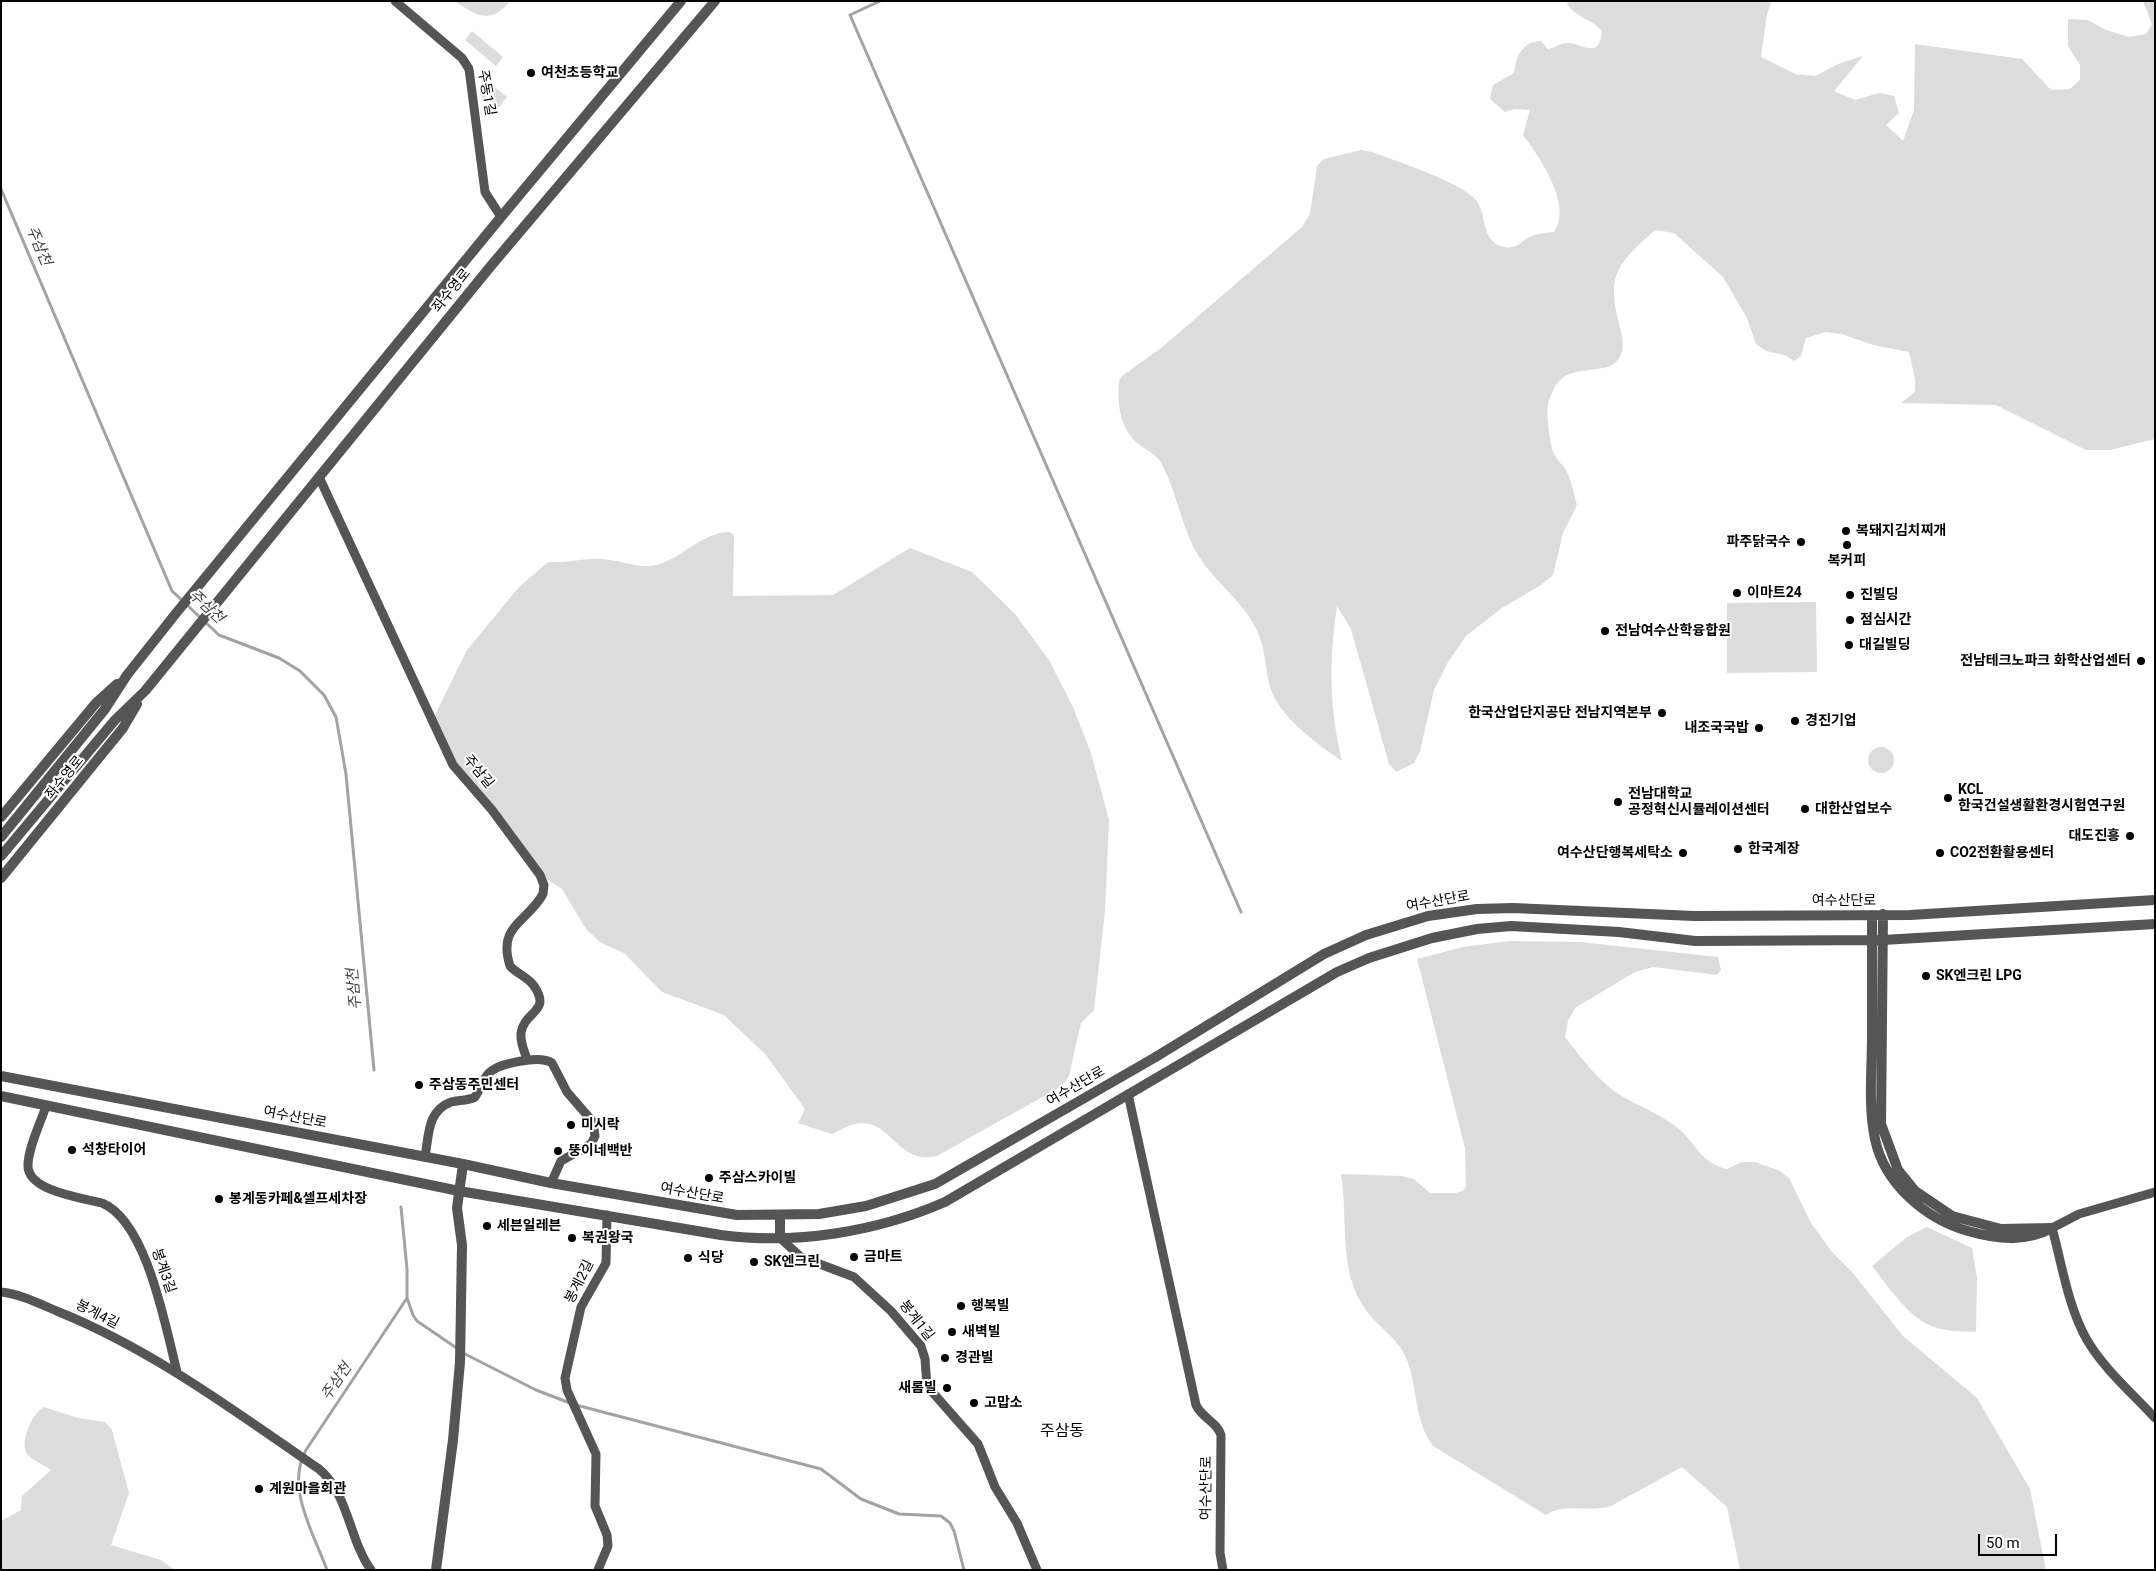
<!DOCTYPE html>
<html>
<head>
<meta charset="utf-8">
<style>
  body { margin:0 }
  #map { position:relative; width:2156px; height:1571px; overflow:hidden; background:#fff; font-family:Roboto,sans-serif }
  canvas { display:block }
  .frame { position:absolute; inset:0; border:2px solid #000; pointer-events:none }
  .scale { position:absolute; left:1978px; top:1534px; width:79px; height:22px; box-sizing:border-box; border:2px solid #000; border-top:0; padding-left:6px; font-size:15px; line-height:18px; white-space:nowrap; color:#000; -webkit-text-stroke:4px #fff; paint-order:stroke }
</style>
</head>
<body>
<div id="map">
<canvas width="2156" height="1571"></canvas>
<div class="frame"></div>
<div class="scale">50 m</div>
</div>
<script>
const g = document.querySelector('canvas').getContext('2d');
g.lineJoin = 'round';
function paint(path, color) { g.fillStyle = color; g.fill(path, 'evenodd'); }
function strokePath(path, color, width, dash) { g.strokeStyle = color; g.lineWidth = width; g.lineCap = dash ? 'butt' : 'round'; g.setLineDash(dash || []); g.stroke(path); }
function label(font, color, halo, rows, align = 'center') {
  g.font = font + ' Roboto,"Noto Sans KR",sans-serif'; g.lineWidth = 4; g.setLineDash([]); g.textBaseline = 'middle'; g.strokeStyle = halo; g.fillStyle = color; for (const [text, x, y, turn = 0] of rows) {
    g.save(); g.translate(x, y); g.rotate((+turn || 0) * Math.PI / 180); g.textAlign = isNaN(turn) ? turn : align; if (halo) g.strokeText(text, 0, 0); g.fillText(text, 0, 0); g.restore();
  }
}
paint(new Path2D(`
  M 455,1 L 510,1 C 491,25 476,16 455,1 Z
  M 1568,1 L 1772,1 L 1767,14 L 1761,57 L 1795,74 L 1815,76 L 1838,64 L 1863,56 L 1834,91 L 1855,100 L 1879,93 L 1894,96 L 1899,113 L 1886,125 L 1903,141 L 1914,110 L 1915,44 L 2022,59 L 2051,90 L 2070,89 L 2080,80 L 2080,65 L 2068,46 L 2068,19 L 2088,20 L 2106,30 L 2129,37 L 2146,34 L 2152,24 L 2143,1 L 2155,1 L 2155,439 L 2110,450 L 2086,450 L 1996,405 L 1901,403 L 1915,392 L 1915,379 L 1909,352 L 1873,345 L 1842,334 L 1826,332 L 1806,338 L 1801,356 L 1794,361 L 1785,355 L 1766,351 L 1756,344 L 1747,318 L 1723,277 L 1674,233 L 1655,230 C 1621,261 1606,272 1618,320 C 1621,330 1625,344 1621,354 C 1612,381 1567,357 1553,391 C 1551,396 1548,401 1548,405 C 1546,415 1550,446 1554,454 C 1557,461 1565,466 1567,472 C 1572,482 1574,495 1577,505 L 1563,533 L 1553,575 L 1541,585 L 1502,608 L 1466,636 L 1448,662 L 1434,690 L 1420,751 L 1414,763 L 1396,772 L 1389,764 L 1351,629 L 1337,606 C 1329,660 1329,707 1342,761 C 1319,745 1292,726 1277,702 C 1264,682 1268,655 1258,633 C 1245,602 1215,583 1198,555 C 1181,526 1177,492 1161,463 C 1157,455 1148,451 1141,446 C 1120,431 1117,405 1119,381 L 1122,376 L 1161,348 L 1302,227 L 1310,214 L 1317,166 L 1324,159 L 1361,150 L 1372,152 C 1396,161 1461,182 1476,200 C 1488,216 1480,241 1504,247 C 1518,250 1523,238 1535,235 C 1541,233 1548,233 1554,232 C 1573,205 1540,158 1523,135 L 1530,110 L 1514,109 L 1505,112 L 1490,99 L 1493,85 L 1514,73 C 1516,56 1522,42 1541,41 L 1548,49 C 1554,48 1560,43 1567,43 C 1583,43 1599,61 1602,31 C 1592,19 1575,17 1567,4 Z
  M 472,31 L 503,57 L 496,66 L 465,40 Z
  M 491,84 L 507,97 L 497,110 L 481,98 Z
  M 729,532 L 733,534 L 734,538 L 733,596 L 833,595 L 910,548 L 972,572 L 1015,614 L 1049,660 L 1073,707 L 1091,753 L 1109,820 L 1105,911 L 1094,1010 L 1081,1023 L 1069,1076 L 1062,1086 L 937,1156 C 899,1165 892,1123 862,1123 C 852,1123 841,1130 832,1134 L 798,1123 L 805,1109 L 766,1055 L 724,1015 L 662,992 L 624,953 L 601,943 L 586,929 L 562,889 L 540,875 L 453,765 L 431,723 L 467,650 L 519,587 L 548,562 C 568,564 590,556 610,560 C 626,562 643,570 660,564 C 684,556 702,533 729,532 Z
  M 1816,602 L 1817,672 L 1727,673 L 1727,603 Z
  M1868 760a13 13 0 1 1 26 0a13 13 0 1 1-26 0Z
  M 1509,941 L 1580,942 L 1718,957 L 1721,970 L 1717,975 L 1653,967 L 1635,972 L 1575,1008 L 1568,1021 L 1565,1037 C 1583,1060 1601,1085 1627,1099 C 1646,1109 1661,1115 1678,1128 C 1697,1144 1700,1163 1727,1169 L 1742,1162 L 1755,1162 L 1780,1171 L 1789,1178 L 1811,1223 L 1832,1252 L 1852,1272 L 1903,1336 L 1977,1398 L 2030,1489 L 2046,1570 L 1740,1570 L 1727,1507 L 1682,1467 L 1611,1506 C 1590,1513 1564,1502 1546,1515 L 1433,1446 C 1414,1421 1418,1389 1407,1360 C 1398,1336 1372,1324 1360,1301 C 1339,1263 1348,1216 1341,1174 L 1401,1176 L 1414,1179 L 1430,1193 L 1456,1193 L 1464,1190 L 1466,1186 L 1465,1148 L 1417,959 L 1463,947 Z
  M 1927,1227 L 1972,1248 L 1977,1278 L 1976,1332 C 1961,1331 1944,1332 1929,1325 C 1908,1316 1886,1284 1872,1266 L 1907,1237 Z
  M 44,1407 L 78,1418 L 105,1422 L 112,1430 L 129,1493 L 111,1545 L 161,1560 L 175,1570 L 1,1570 L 1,1521 L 21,1510 L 22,1496 L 51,1470 C 44,1465 34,1461 28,1455 C 18,1444 32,1413 44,1407 Z`), '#dcdcdc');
strokePath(new Path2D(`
  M 880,1 L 850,15 L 1241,912
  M 1,189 L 172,591 L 219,635 L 279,658 L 300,671 L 324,695 L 336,717 L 346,774 L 374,1070
  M 407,1298 L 413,1315 L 417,1321 L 458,1349
  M 463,1353 L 536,1390 L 570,1403
  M 576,1405 L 821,1469 L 861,1499 L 899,1514 L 941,1516 L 950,1523 L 954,1531 L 964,1570
  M 327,1570 C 314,1534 285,1487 306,1450 L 407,1298 L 407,1269 L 401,1207`), '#a3a3a3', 3);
strokePath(new Path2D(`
  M 395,1 L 462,58 L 469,69 L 485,192 L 501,217
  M 319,477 L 453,765 L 492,810 L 540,875 L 544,885 L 543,894 C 527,923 497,925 510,966 C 517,974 528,977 534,986 C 552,1012 524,1011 521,1033 C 520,1042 524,1051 527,1059
  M 1128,1094 L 1196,1405 C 1202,1418 1217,1422 1221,1435 L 1220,1553 L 1223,1570
  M 46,1106 C 41,1122 28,1148 28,1165 C 27,1191 82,1198 102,1203 C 147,1221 166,1329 177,1372
  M 425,1157 C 429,1135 427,1111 451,1102 C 459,1100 468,1101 475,1097 C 480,1090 482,1080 489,1073 C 499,1063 540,1055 552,1063 L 567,1092 L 593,1122 L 595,1136 L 591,1144 L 561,1161 L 551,1183
  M 2155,1192 L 2079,1214 L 2052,1228 C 2062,1264 2068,1307 2087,1340 C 2104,1369 2132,1393 2155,1418
  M 780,1238 L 801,1257 L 854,1277 L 891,1311 L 921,1346 L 925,1359 L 927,1386 L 978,1444 L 995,1487 L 1017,1523 L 1037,1570
  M 1,1292 C 21,1294 40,1304 59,1312 C 153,1350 236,1412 319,1469 C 349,1494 349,1540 371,1570
  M 598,1570 L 608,1546 L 607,1535 L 595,1506 L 596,1454 L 567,1390 L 565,1378 L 581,1307 L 606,1263 L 607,1215`), '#555', 9);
strokePath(new Path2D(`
  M 1,817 L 96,703 L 117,684
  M 1,837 L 105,709 L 127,675 L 177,612 L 501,217 L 681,1
  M 1,856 L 115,720 L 145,691 L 490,267 L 715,1
  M 1,878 L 123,728 L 137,704
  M 1872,915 C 1872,955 1872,996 1872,1036 C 1872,1070 1868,1106 1875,1139 C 1884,1183 1925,1219 1968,1231 C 1996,1239 2025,1243 2052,1228 L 2001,1229 L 1952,1216 L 1915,1191 L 1898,1170 L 1881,1124 L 1883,914
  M 1,1076 L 463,1164 L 551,1183 L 737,1215 L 819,1214 L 866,1206 L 935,1184 L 1154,1058 L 1324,954 L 1366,935 L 1428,916 L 1477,909 L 1513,908 L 1694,916 L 1910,915 L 2155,900
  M 1,1096 L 459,1191 L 721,1235 C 795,1245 876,1232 945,1202 L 1337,972 L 1369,958 L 1432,938 L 1477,929 L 1511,926 L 1619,932 L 1695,941 L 1883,940 L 2155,924
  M 780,1216 L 780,1238
  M 436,1570 L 453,1440 L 460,1362 L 462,1245 L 457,1208 L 463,1164`), '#555', 10);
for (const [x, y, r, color] of [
  [531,73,5,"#000"],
  [1846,531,5,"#000"],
  [1801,542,5,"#000"],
  [1847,545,5,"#000"],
  [1737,593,5,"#000"],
  [1850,595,5,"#000"],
  [1850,620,5,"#000"],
  [1605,631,5,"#000"],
  [1849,645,5,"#000"],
  [2141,661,5,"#000"],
  [1662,713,5,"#000"],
  [1795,721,5,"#000"],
  [1759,728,5,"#000"],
  [1948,798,5,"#000"],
  [1618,802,5,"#000"],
  [1805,809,5,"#000"],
  [2130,836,5,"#000"],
  [1738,849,5,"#000"],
  [1683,853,5,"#000"],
  [1940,853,5,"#000"],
  [1926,976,5,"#000"],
  [419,1085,5,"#000"],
  [571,1125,5,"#000"],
  [72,1150,5,"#000"],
  [558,1151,5,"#000"],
  [709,1178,5,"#000"],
  [219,1199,5,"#000"],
  [487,1226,5,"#000"],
  [572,1238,5,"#000"],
  [854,1257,5,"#000"],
  [688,1258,5,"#000"],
  [754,1262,5,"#000"],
  [961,1306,5,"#000"],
  [952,1332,5,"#000"],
  [945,1358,5,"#000"],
  [947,1388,5,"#000"],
  [974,1403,5,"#000"],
  [259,1489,5,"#000"]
]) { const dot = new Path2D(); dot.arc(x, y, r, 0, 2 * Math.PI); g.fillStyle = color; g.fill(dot); strokePath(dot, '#fff', 2); }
label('bold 14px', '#000', '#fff', [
  ["여천초등학교",541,73],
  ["복돼지김치찌개",1856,531],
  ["파주닭국수",1791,542,"right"],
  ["복커피",1847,561,"center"],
  ["이마트24",1747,593],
  ["진빌딩",1860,595],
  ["점심시간",1860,620],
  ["전남여수산학융합원",1615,631],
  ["대길빌딩",1859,645],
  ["전남테크노파크 화학산업센터",2131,661,"right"],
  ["한국산업단지공단 전남지역본부",1652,713,"right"],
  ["경진기업",1805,721],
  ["내조국국밥",1749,728,"right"],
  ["KCL",1958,790],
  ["한국건설생활환경시험연구원",1958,806],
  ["전남대학교",1628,794],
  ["공정혁신시뮬레이션센터",1628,810],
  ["대한산업보수",1815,809],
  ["대도진흥",2120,836,"right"],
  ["한국계장",1748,849],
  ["여수산단행복세탁소",1673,853,"right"],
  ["CO2전환활용센터",1950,853],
  ["SK엔크린 LPG",1936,976],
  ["주삼동주민센터",429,1085],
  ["미시락",581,1125],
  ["석창타이어",82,1150],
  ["뚱이네백반",568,1151],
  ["주삼스카이빌",719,1178],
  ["봉계동카페&셀프세차장",229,1199],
  ["세븐일레븐",497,1226],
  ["복권왕국",582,1238],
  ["금마트",864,1257],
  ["식당",698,1258],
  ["SK엔크린",764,1262],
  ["행복빌",971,1306],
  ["새벽빌",962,1332],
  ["경관빌",955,1358],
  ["새롬빌",937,1388,"right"],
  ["고맙소",984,1403],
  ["계원마을회관",269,1489]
], 'left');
label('14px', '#000', '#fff', [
  ["주동1길",486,93,80],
  ["좌수영로",452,291,-51],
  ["주삼길",478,772,50],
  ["좌수영로",65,778,-51],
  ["여수산단로",1844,901],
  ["여수산단로",1438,902,-10],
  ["여수산단로",1076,1087,-30],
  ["여수산단로",295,1118,11],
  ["여수산단로",692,1194,10],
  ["봉계3길",163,1271,71],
  ["봉계2길",580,1282,-63],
  ["봉계4길",97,1315,27],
  ["봉계1길",916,1321,52],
  ["여수산단로",1207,1488,-89]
]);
label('italic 15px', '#444', '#fff', [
  ["주삼천",38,246,67],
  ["주삼천",206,607,43],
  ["주삼천",355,989,-95],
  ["주삼천",337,1382,-56]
]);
label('16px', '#000', '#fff', [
  ["주삼동",1062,1432]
]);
</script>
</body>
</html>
